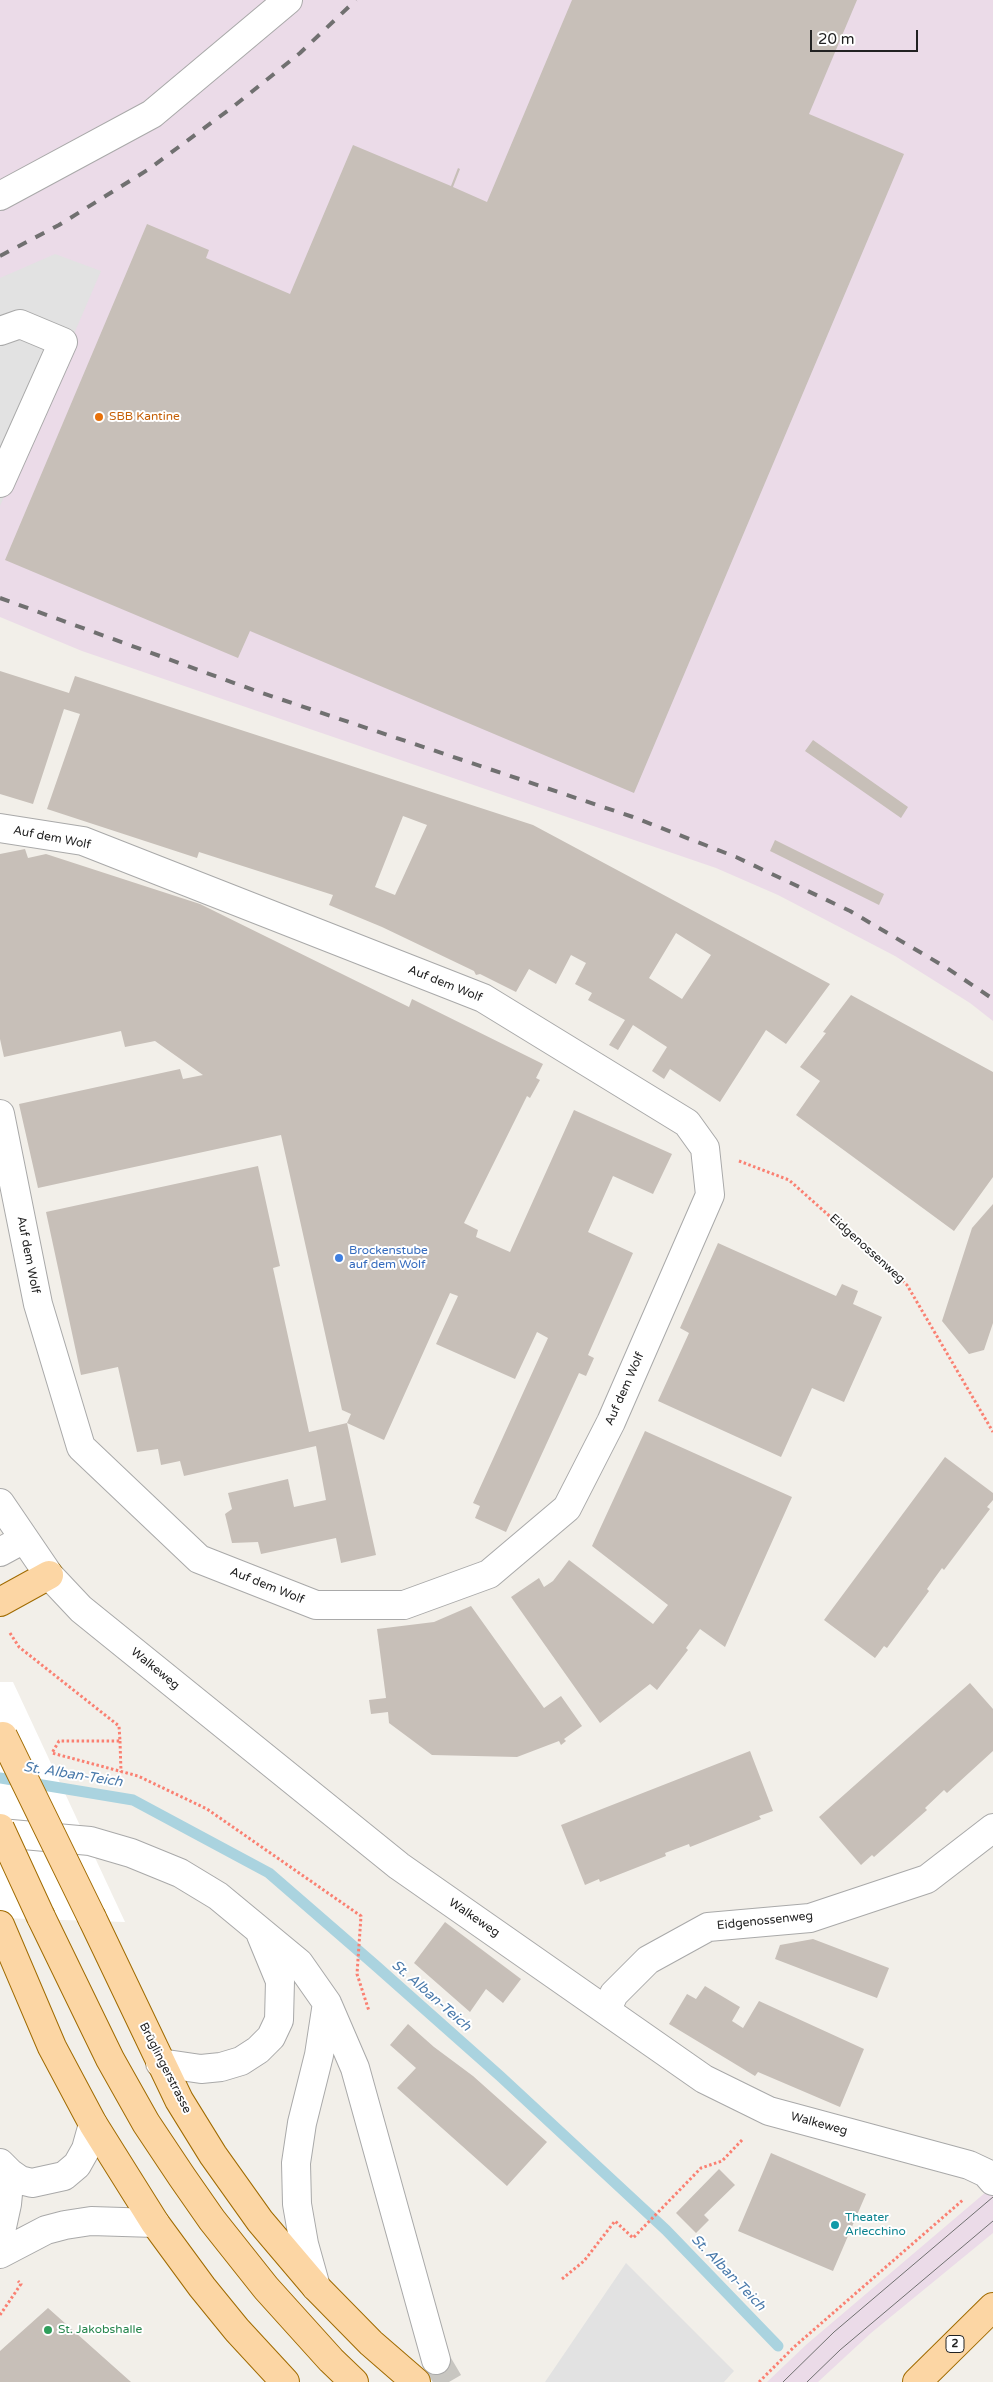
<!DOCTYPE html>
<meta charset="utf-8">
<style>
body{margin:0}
#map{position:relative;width:993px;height:2382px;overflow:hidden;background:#f2efe9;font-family:"Varela Round",sans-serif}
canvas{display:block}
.scale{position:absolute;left:810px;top:30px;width:108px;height:22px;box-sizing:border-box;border:2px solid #222;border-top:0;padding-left:6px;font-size:15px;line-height:18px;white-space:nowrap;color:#222;-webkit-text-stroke:4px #fff;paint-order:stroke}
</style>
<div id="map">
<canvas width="993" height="2382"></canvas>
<div class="scale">20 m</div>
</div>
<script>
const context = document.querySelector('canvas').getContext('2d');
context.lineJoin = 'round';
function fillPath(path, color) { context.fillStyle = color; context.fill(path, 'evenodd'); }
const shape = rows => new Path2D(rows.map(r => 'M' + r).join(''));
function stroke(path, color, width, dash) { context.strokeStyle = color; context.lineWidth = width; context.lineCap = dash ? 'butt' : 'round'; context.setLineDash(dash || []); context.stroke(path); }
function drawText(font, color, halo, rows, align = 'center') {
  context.font = font + ' "Varela Round",sans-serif'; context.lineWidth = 4; context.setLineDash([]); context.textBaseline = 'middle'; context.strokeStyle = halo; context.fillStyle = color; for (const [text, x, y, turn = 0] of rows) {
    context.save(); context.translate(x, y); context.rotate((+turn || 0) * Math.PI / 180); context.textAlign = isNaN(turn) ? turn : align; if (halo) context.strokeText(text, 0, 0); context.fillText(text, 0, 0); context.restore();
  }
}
const industrial = shape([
 [0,0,993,0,993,1021,970,1003,895,956,778,895,716,868,82,651,0,617],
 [993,2186,993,2233,871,2333,818,2382,767,2382,807,2344]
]);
const parking = shape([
 [55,254,101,271,0,506,0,278],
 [626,2263,734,2371,724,2382,545,2382]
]);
const pier = shape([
 [0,1682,13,1682,125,1922,0,1918]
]);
const stream = shape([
 [0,1778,133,1800,269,1873,375,1965,500,2076,666,2230,778,2346]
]);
const building = shape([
 [572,0,857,0,809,114,904,154,634,793,250,631,238,658,5,560,147,224,209,250,206,258,290,294,353,145,451,186,458,168,460,169,453,187,487,202],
 [0,671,69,693,75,676,533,825,830,984,786,1044,766,1030,720,1102,670,1069,664,1079,652,1071,667,1047,633,1025,618,1050,609,1045,625,1020,588,1000,592,993,575,984,586,963,571,955,556,984,529,969,516,992,480,974,476,975,474,971,382,927,329,905,333,895,199,852,197,858,47,809,80,714,64,709,33,804,0,794],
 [403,816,427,825,395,895,375,887],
 [676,933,711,955,682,999,649,978],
 [813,740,908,807,901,818,805,751],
 [775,840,884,894,879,905,770,851],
 [25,849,28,858,46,854,200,904,409,1007,412,999,543,1064,536,1078,540,1080,530,1098,527,1096,464,1223,478,1230,476,1237,510,1252,574,1110,672,1154,653,1194,613,1176,588,1232,633,1253,588,1355,594,1358,586,1376,579,1373,506,1532,475,1518,480,1506,473,1503,548,1338,537,1332,515,1379,436,1344,458,1296,450,1293,384,1440,347,1423,351,1414,342,1410,281,1135,38,1188,19,1104,180,1069,183,1079,203,1075,155,1041,125,1047,121,1031,4,1057,0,1039,0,854],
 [851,995,993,1072,993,1177,954,1231,796,1115,820,1081,800,1067,826,1033,823,1032],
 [258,1166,280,1266,273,1268,309,1432,347,1423,376,1555,341,1563,336,1538,261,1554,258,1542,232,1543,225,1514,232,1509,228,1493,288,1479,294,1507,326,1500,316,1446,184,1476,180,1461,161,1465,158,1449,137,1452,118,1367,81,1375,46,1212],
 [993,1204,993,1323,984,1350,969,1354,942,1321,972,1228],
 [718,1243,836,1296,842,1284,858,1291,853,1304,882,1317,844,1402,812,1388,781,1457,658,1401,689,1333,680,1328],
 [645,1431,792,1497,725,1647,700,1629,686,1648,688,1650,657,1690,650,1684,600,1723,511,1597,539,1578,544,1587,553,1581,569,1560,653,1624,668,1605,592,1546],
 [945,1457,993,1493,993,1500,987,1507,990,1509,968,1538,944,1570,942,1568,934,1579,927,1589,929,1591,887,1648,884,1646,875,1658,824,1620],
 [471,1606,544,1708,561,1696,582,1726,564,1739,566,1741,561,1745,559,1741,517,1757,432,1755,389,1723,388,1712,371,1714,369,1700,386,1698,377,1629,434,1622],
 [970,1683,993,1709,993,1751,947,1793,944,1790,925,1808,927,1810,874,1857,872,1855,861,1865,819,1817],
 [750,1751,773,1811,759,1816,761,1819,690,1847,689,1844,665,1853,666,1856,600,1882,599,1879,585,1885,561,1825],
 [445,1922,521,1979,503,2003,486,1989,470,2012,414,1963],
 [813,1939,889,1968,877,1998,775,1959,780,1945],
 [705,1986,740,2007,732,2021,743,2028,759,2001,864,2049,840,2107,758,2072,755,2076,669,2024,687,1994,696,1999],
 [408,2024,434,2047,473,2076,547,2142,507,2186,397,2088,416,2068,390,2045],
 [771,2153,866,2194,833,2271,738,2231],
 [719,2169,735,2185,704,2215,709,2220,696,2233,676,2213],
 [48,2308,131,2382,0,2382,0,2351]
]);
const minorTunnel = shape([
 [436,2360,449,2382]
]);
const path = shape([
 [739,1161,789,1180,907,1285,993,1432],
 [10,1633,19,1647,119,1726,120,1741,59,1741,52,1753,138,1776,207,1809,361,1916,357,1974,369,2011],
 [120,1741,121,1772],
 [562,2279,584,2261,615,2221,633,2238,701,2168,722,2161,743,2139],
 [0,2315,21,2284,18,2281],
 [759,2382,794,2347,964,2199]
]);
const minor = shape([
 [0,196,152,114,288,0],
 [0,331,20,324,63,342,0,483],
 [0,828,83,841,483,998,687,1123,705,1148,710,1195,611,1422,567,1508,489,1574,404,1605,316,1605,199,1559,81,1447,38,1304,0,1114],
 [0,1503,49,1575,81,1609,399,1866,704,2079,769,2111,969,2165,986,2173,993,2181],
 [0,1552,24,1539],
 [0,1833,90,1841,131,1853,180,1873,218,1896,299,1963,327,2003,355,2068,436,2360],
 [607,2009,614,1994,648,1960,708,1927,810,1918,927,1879,993,1828],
 [160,2063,201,2069,221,2067,241,2061,258,2050,271,2037,279,2020,280,1981,261,1935],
 [0,2163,10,2173,20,2180,32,2183,64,2176,77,2165,86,2149,93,2124],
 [0,2236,7,2204,10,2173],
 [0,2254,46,2230,65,2225,91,2221,155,2223],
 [316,2287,304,2244,297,2204,296,2163,302,2123,319,2055,327,2003]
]);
const major = shape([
 [0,1602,49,1575],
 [41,1917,110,2059,146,2123,182,2177,212,2220,266,2288,331,2360,354,2382],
 [92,1918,179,2100,213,2155,260,2221,316,2287,371,2343,416,2382],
 [0,1925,52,2047,93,2124,155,2223,202,2287,237,2330,285,2382],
 [917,2382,993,2307]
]);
const tram = shape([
 [783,2382,834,2332,993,2197],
 [807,2382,840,2350,993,2221]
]);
const rail = shape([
 [0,256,59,225,149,169,234,106,300,53,356,0],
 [0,598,259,692,633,817,736,857,850,911,947,968,993,999]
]);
const majorBridge = shape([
 [3,1736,92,1918],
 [0,1828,41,1917]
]);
const markers = [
 [99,417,5,"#e8710a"],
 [339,1258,5,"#3f7fe0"],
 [835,2225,5,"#0f9aa8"],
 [48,2330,5,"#2e9e5b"]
];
const shields = [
 [955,2344,18]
];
const shieldNames = [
 ["2",955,2344]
];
const foodNames = [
 ["SBB Kantine",109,417]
];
const streetNames = [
 ["Auf dem Wolf",52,838,11],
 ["Auf dem Wolf",445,984,22],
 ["Eidgenossenweg",867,1249,42],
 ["Auf dem Wolf",28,1255,79],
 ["Auf dem Wolf",625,1389,-66],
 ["Auf dem Wolf",267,1586,22],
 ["Walkeweg",155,1669,39],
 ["Walkeweg",474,1918,34],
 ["Eidgenossenweg",765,1921,-6],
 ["Brüglingerstrasse",165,2068,63],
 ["Walkeweg",819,2124,15]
];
const shopNames = [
 ["Brockenstube",349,1251],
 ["auf dem Wolf",349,1265]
];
const cultureNames = [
 ["Theater",845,2218],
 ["Arlecchino",845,2232]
];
const leisureNames = [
 ["St. Jakobshalle",58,2330]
];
const waterNames = [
 ["St. Alban-Teich",73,1775,9],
 ["St. Alban-Teich",431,1996,41],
 ["St. Alban-Teich",728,2273,46]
];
fillPath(industrial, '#ebdbe8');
fillPath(parking, '#e2e2e2');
fillPath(pier, '#fff');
stroke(stream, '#aad3df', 11);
fillPath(building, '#c7bfb8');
stroke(minorTunnel, '#c8c6c1', 28, [28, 14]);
stroke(minor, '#a9a9a9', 30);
stroke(major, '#a06b00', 30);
stroke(path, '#fa8072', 3, [2.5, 2.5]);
stroke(minor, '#fff', 28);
stroke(major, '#fcd6a4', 28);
stroke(tram, '#707070', 1);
stroke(rail, '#707070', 4, [10, 10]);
stroke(majorBridge, '#a06b00', 30, []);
stroke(majorBridge, '#fcd6a4', 28);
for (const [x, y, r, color] of markers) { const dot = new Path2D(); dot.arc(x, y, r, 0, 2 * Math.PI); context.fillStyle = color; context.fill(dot); stroke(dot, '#fff', 2); }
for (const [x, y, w] of shields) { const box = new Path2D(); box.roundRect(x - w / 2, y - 8.5, w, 17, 4); context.fillStyle = '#fff'; context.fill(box); stroke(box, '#222', 1); }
drawText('bold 11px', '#222', null, shieldNames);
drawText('12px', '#c56008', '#fff', foodNames, 'left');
drawText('12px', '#222', '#fff', streetNames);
drawText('12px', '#366cbe', '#fff', shopNames, 'left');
drawText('12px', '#0d838f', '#fff', cultureNames, 'left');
drawText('12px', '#27864d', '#fff', leisureNames, 'left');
drawText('italic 14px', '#4a7aab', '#fff', waterNames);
</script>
